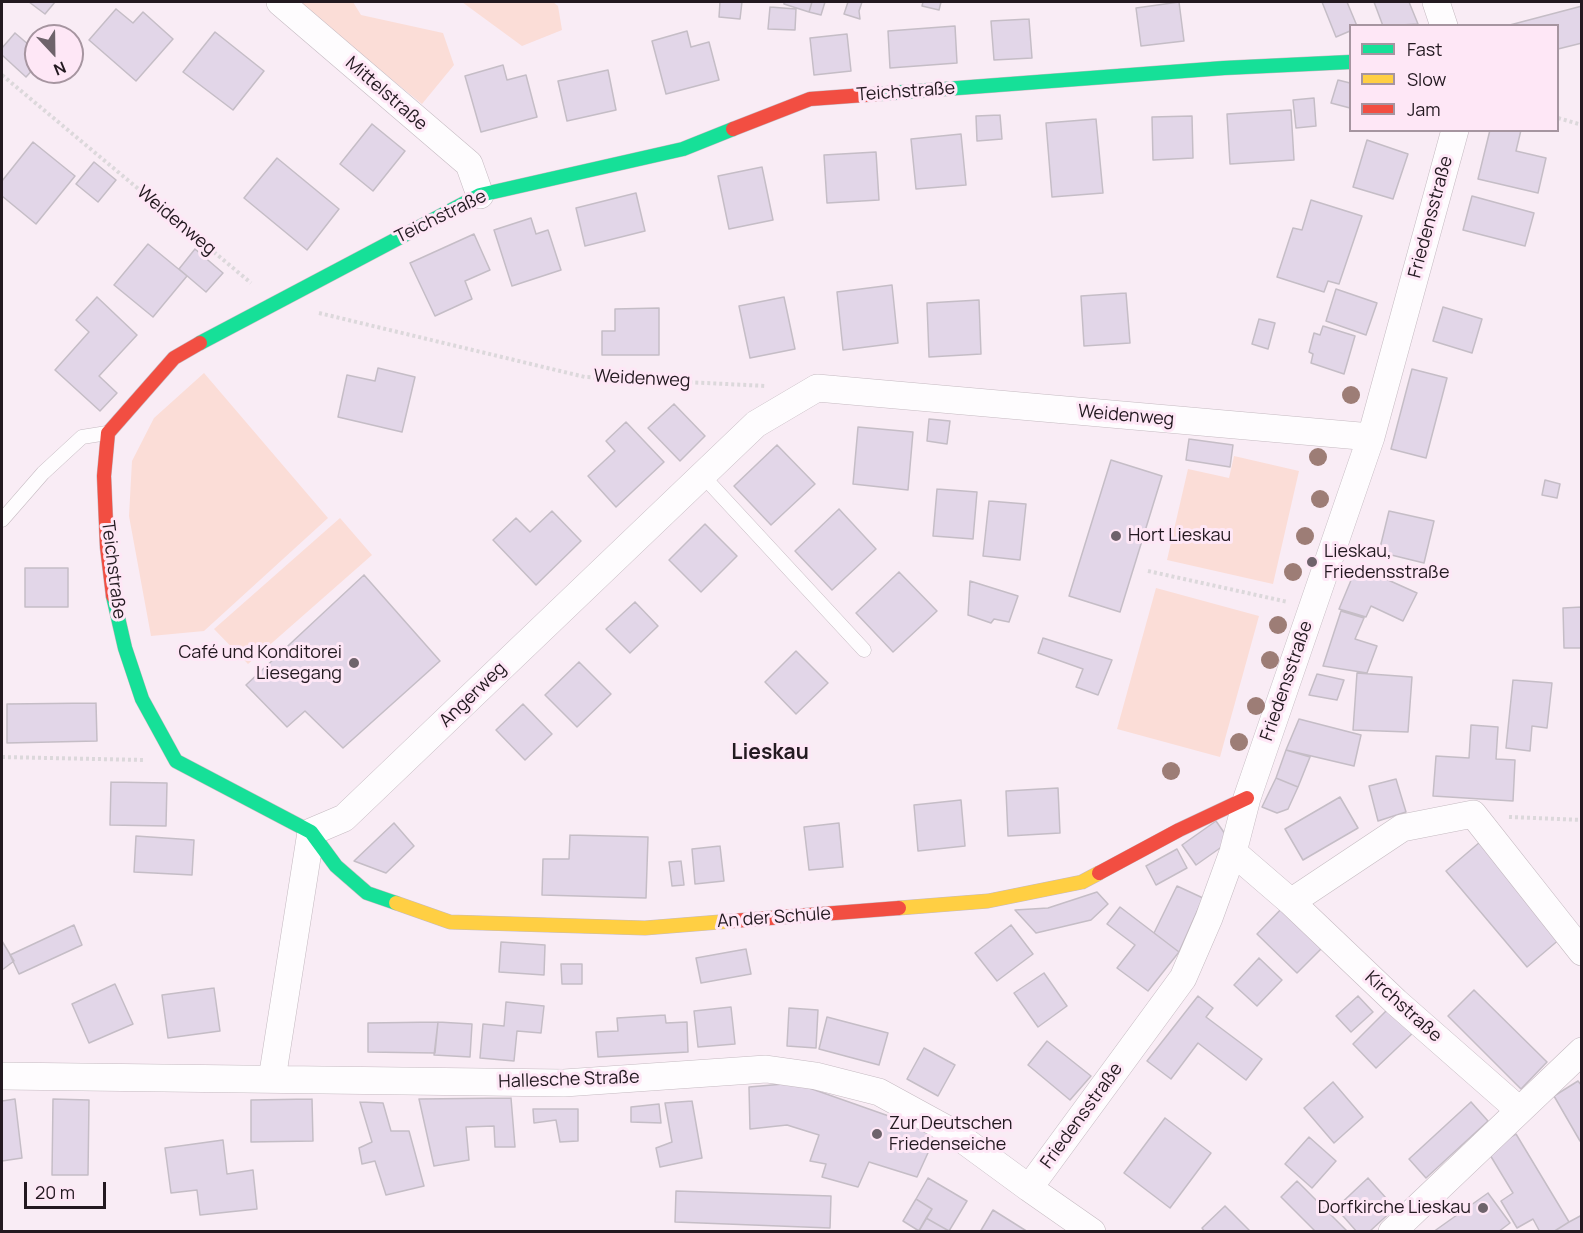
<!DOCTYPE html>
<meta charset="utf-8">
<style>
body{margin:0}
#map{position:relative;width:1583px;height:1233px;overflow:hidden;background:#f9ecf5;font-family:Manrope,sans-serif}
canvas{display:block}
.frame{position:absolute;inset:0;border:3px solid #231920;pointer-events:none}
.legend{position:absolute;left:1349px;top:24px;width:210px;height:108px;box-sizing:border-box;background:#fee7f6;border:2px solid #a695a0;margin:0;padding:8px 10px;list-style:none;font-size:18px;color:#231920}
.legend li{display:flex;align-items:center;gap:12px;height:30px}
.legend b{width:30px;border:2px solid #a695a0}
.north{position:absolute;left:24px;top:24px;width:60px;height:60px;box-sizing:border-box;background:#fee7f6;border:2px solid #a695a0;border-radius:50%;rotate:158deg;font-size:16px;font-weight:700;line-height:24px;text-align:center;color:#231920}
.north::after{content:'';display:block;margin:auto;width:21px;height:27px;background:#6e636b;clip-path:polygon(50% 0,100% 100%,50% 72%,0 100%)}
.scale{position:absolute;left:24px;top:1182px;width:82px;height:27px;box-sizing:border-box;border:3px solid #231920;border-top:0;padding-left:8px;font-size:18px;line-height:21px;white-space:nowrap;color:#231920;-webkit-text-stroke:4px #fee7f6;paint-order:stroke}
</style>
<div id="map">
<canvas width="1583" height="1233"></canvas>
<div class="frame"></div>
<ul class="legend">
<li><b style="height:8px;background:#16e098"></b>Fast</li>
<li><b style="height:8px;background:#ffcf43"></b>Slow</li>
<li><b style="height:8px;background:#f24e42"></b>Jam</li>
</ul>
<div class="north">N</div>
<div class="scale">20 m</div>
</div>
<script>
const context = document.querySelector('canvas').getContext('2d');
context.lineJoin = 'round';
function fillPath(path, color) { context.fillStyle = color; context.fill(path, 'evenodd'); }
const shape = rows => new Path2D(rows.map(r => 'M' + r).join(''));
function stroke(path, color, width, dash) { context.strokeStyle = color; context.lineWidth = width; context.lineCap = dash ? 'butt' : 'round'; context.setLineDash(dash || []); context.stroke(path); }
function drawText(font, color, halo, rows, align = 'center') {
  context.font = font + ' Manrope,sans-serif'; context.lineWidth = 6; context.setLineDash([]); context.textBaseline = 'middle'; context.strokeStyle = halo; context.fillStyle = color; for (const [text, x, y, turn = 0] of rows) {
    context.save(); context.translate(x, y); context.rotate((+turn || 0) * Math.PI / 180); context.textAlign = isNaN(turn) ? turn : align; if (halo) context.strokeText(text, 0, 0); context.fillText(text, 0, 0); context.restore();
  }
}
const green = shape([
 [296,2,353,2,361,15,443,33,454,65,422,104],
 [462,2,553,2,558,6,562,30,522,46],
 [204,373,328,518,204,631,151,636,129,516,132,461,154,418],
 [1234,456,1299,471,1273,584,1167,560,1188,469,1229,478],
 [340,518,372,555,248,664,214,629],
 [1156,588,1259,616,1220,757,1117,729]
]);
const building = shape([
 [29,2,55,2,45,14,29,2],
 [720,2,742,2,740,19,719,17,720,2],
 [784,2,812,2,809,12,784,4,784,2],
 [812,2,825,2,821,15,809,12,812,2],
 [848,2,862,2,859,11,860,19,844,14,848,2],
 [923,2,941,2,939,10,922,6,923,2],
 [1179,2,1184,41,1141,46,1136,8,1179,2],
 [1322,2,1347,2,1357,26,1350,26,1350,31,1336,37,1322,2],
 [1374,2,1409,2,1418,24,1383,26,1374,2],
 [1582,6,1582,43,1558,49,1558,26,1506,26,1582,6],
 [770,7,796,9,795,30,768,29,770,7],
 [116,9,133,23,143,12,173,39,136,81,89,40,116,9],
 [1029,19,1032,58,994,60,991,21,1029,19],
 [955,26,957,63,890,68,888,31,955,26],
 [687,31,691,47,709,42,719,80,666,94,652,41,687,31],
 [215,32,264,71,233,110,183,72,215,32],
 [15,33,36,51,36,66,26,77,2,55,2,48,15,33],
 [847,34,851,71,814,75,810,38,847,34],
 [503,65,507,80,526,75,537,117,481,132,465,76,503,65],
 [608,70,616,110,567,121,558,81,608,70],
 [1338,80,1350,83,1350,108,1331,103,1338,80],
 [1314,98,1316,126,1296,128,1293,100,1314,98],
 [1291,110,1294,160,1230,164,1227,114,1291,110],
 [1000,115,1002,139,977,141,976,116,1000,115],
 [1192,116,1193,158,1153,160,1152,117,1192,116],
 [1096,119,1103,193,1052,197,1046,123,1096,119],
 [372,124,405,151,373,191,340,164,372,124],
 [1490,130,1521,130,1516,151,1546,158,1538,193,1478,179,1490,130],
 [961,134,966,185,916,189,911,139,961,134],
 [1367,140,1408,154,1393,199,1353,187,1367,140],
 [33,142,75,176,36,224,2,196,2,181,33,142],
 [876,152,879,200,827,203,824,155,876,152],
 [277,158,339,209,307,250,244,198,277,158],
 [94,162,116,180,98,202,76,184,94,162],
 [762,167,773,220,729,229,718,176,762,167],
 [636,193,645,231,585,246,576,208,636,193],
 [1472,196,1534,213,1525,246,1463,230,1472,196],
 [1311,200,1362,216,1339,284,1328,281,1324,292,1277,277,1293,228,1302,230,1311,200],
 [531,218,536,234,548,230,561,270,512,286,494,230,531,218],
 [474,234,490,270,465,281,472,299,435,316,410,263,474,234],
 [148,244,187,276,153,317,114,285,148,244],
 [195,249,223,273,206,292,179,269,195,249],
 [892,285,898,343,843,350,837,292,892,285],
 [1336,289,1377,303,1366,335,1326,321,1336,289],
 [1126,293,1130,343,1084,346,1081,296,1126,293],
 [97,297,137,335,99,376,117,393,100,411,55,370,89,332,76,320,97,297],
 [784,297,795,349,750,358,739,306,784,297],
 [979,300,981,354,929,357,927,303,979,300],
 [1443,307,1482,319,1472,353,1433,341,1443,307],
 [659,308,659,355,602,355,602,331,615,331,615,309,659,308],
 [1259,319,1275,323,1268,349,1252,344,1259,319],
 [1323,326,1355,336,1344,374,1311,363,1313,354,1309,352,1314,333,1320,335,1323,326],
 [378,368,415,377,402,432,338,417,347,375,375,381,378,368],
 [1412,369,1447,378,1426,458,1391,449,1412,369],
 [674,404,705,436,680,461,648,428,674,404],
 [929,419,950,421,947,444,927,441,929,419],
 [626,422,664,462,616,507,588,476,615,451,606,441,626,422],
 [858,427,913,432,908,490,853,484,858,427],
 [1189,439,1233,445,1230,467,1186,460,1189,439],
 [777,445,815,484,771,525,734,486,777,445],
 [1111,460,1162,476,1120,612,1069,596,1111,460],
 [1545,480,1560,484,1557,498,1542,495,1545,480],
 [937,489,977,492,973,539,933,536,937,489],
 [989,501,1026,504,1020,560,983,556,989,501],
 [839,509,876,549,832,590,795,551,839,509],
 [552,511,581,541,536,585,493,540,516,518,530,532,552,511],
 [1389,511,1434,521,1424,563,1379,552,1389,511],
 [705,524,737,556,701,592,669,560,705,524],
 [1357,566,1417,593,1403,621,1371,606,1366,617,1339,609,1357,566],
 [25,568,68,568,68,607,25,607,25,568],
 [899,572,937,611,893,652,856,613,899,572],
 [364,575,440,661,343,748,305,711,287,727,246,685,364,575],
 [970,581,1018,596,1009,622,994,619,991,623,968,615,970,581],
 [635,602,658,626,630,653,606,629,635,602],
 [1582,607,1582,648,1564,648,1563,608,1582,607],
 [1341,611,1364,618,1355,639,1377,646,1367,673,1323,666,1341,611],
 [1043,638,1112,660,1098,695,1076,687,1083,669,1038,653,1043,638],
 [796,651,828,683,796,714,765,682,796,651],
 [579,662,611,694,577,727,545,695,579,662],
 [1357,673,1412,677,1408,732,1353,730,1357,673],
 [1317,674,1344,680,1337,700,1309,695,1317,674],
 [1513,680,1552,683,1547,728,1532,726,1530,751,1506,748,1513,680],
 [96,703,97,741,7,743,7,704,96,703],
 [523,704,552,734,525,760,496,730,523,704],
 [1299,719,1361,735,1354,766,1286,750,1299,719],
 [1471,725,1498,727,1496,759,1515,760,1513,801,1433,796,1436,756,1469,758,1471,725],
 [1286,750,1310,757,1298,787,1276,778,1286,750],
 [1276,778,1298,787,1288,809,1277,813,1262,807,1276,778],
 [1396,779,1406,812,1378,821,1369,786,1396,779],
 [111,782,167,783,166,826,110,825,111,782],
 [1058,788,1060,833,1008,836,1006,791,1058,788],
 [1340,797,1358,828,1303,860,1285,829,1340,797],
 [961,800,965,846,918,851,914,805,961,800],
 [1216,821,1230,841,1196,865,1182,845,1216,821],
 [394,823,414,846,386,873,354,861,394,823],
 [839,823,843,867,809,870,804,827,839,823],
 [570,835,648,837,646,898,542,895,543,859,569,859,570,835],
 [136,836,194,840,192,875,134,872,136,836],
 [1480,842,1561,938,1527,967,1446,871,1480,842],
 [720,846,724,881,695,884,692,849,720,846],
 [1177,849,1187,868,1156,885,1146,866,1177,849],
 [681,861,684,885,672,886,669,862,681,861],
 [1177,886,1203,898,1179,952,1154,933,1177,886],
 [1097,892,1108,904,1091,920,1036,933,1015,910,1048,908,1097,892],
 [1287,903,1327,943,1297,973,1257,934,1287,903],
 [1120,907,1179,952,1148,991,1117,968,1135,945,1107,924,1120,907],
 [74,925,82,945,19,974,10,955,74,925],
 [1011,925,1033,954,997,981,975,953,1011,925],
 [2,941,14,961,2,970,2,941],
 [501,942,545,945,544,975,499,972,501,942],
 [746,949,751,974,701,983,696,958,746,949],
 [1259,958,1282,980,1257,1006,1234,985,1259,958],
 [561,964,582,964,582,984,562,984,561,964],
 [1044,973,1067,1006,1038,1027,1014,993,1044,973],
 [115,984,133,1024,89,1043,72,1004,115,984],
 [214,988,220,1031,168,1038,162,995,214,988],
 [1474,990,1547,1062,1521,1089,1448,1016,1474,990],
 [1198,996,1213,1008,1206,1017,1262,1059,1246,1080,1198,1043,1171,1079,1147,1061,1198,996],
 [1358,996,1373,1012,1351,1032,1336,1016,1358,996],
 [506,1002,544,1006,541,1033,517,1031,514,1061,480,1058,483,1024,504,1026,506,1002],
 [1392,1005,1416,1030,1376,1068,1353,1044,1392,1005],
 [731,1007,735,1044,698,1047,694,1011,731,1007],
 [789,1008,818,1010,816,1048,787,1046,789,1008],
 [665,1015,666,1023,687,1022,688,1052,598,1057,596,1032,618,1031,617,1018,665,1015],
 [827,1017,888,1033,879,1065,819,1049,827,1017],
 [438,1022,472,1024,470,1057,434,1055,438,1022],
 [438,1022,435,1053,368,1052,368,1023,438,1022],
 [1047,1041,1091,1076,1070,1100,1028,1065,1047,1041],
 [924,1048,955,1065,938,1096,907,1079,924,1048],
 [1578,1081,1582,1086,1582,1140,1580,1141,1554,1096,1578,1081],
 [1333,1082,1363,1117,1334,1143,1304,1108,1333,1082],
 [795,1083,937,1133,917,1177,869,1162,858,1187,822,1177,826,1164,810,1161,819,1135,787,1125,750,1129,749,1087,795,1083],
 [511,1098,515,1147,495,1147,494,1126,466,1127,469,1160,434,1166,419,1099,511,1098],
 [15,1099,22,1158,2,1161,2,1101,15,1099],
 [53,1099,89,1100,88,1175,52,1175,53,1099],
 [312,1099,313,1141,251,1142,251,1100,312,1099],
 [692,1101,702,1158,660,1167,656,1148,672,1142,665,1103,692,1101],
 [360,1102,383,1103,391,1131,409,1131,424,1186,386,1195,375,1161,362,1164,359,1148,372,1142,360,1102],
 [1471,1102,1488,1121,1426,1178,1409,1159,1471,1102],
 [659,1104,661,1123,631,1122,631,1107,659,1104],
 [533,1109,578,1109,578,1141,560,1142,556,1120,534,1123,533,1109],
 [1165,1118,1211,1153,1170,1208,1124,1173,1165,1118],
 [1516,1134,1569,1222,1553,1232,1540,1232,1533,1219,1517,1228,1501,1201,1513,1193,1487,1150,1516,1134],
 [1309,1137,1336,1161,1312,1188,1285,1164,1309,1137],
 [223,1140,227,1174,253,1170,257,1209,200,1215,197,1190,171,1193,165,1148,223,1140],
 [928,1178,967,1201,949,1231,926,1218,932,1209,916,1199,928,1178],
 [1368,1178,1395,1208,1369,1232,1357,1232,1336,1208,1368,1178],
 [1297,1181,1348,1232,1316,1232,1281,1197,1297,1181],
 [676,1191,831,1196,830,1228,675,1222,676,1191],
 [1488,1193,1510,1223,1498,1232,1433,1232,1488,1193],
 [916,1199,932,1209,919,1231,903,1221,916,1199],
 [1225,1206,1250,1231,1205,1232,1202,1228,1225,1206],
 [993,1210,1028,1232,980,1232,993,1210],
 [1582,1215,1582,1232,1553,1232,1569,1222,1582,1215],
 [926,1218,949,1231,948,1232,918,1232,926,1218]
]);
const path = shape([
 [2,75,251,283],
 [1558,118,1582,125],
 [319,313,585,377,766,386],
 [1148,571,1288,602],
 [2,757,143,760],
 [1509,817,1582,820]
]);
const lane = shape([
 [703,476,864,650],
 [2,520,43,473,82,437,107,433]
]);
const street = shape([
 [280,2,469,164,480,195],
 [1436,2,1444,26],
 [1233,852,1291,902,1396,1002,1519,1110],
 [1291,902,1402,828,1473,814,1582,952],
 [2,1076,564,1083,766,1069,816,1076,879,1092,954,1133,1029,1188,1092,1232],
 [272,1079,311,832,344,818,756,424,817,388,1371,437],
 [1029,1188,1183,978,1209,918,1233,852,1247,798,1371,437,1455,130],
 [1392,1232,1582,1051]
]);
const fast = shape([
 [878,94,1224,68,1350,62],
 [200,343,480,195,683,149,733,129],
 [113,596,125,648,142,699,176,761,311,832,336,866,367,893,396,903]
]);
const slow = shape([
 [396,903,450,922,645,928,732,921],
 [899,908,988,901,1082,882,1099,873]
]);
const jam = shape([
 [733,129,810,99,878,94],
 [113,596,107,547,104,476,108,433,174,358,200,343],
 [1099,873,1179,830,1247,798],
 [732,921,899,908]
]);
const trees = [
 [1351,395],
 [1318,457],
 [1320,499],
 [1305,536],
 [1293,572],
 [1278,625],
 [1270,660],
 [1256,706],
 [1239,742],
 [1171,771]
];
const markers = [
 [1116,536,6,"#6e636b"],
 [1312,562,6,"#6e636b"],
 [354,663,6,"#6e636b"],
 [877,1134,6,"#6e636b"],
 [1483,1208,6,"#6e636b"]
];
const streetNames = [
 ["Teichstraße",906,92,-4],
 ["Mittelstraße",386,94,41],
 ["Teichstraße",441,217,-26],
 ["Friedensstraße",1431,217,-75],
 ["Weidenweg",176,221,40],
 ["Weidenweg",642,379,3],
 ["Weidenweg",1126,416,5],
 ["Teichstraße",113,570,83],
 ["Friedensstraße",1287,681,-71],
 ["Angerweg",473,695,-44],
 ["An der Schule",774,918,-4],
 ["Kirchstraße",1403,1007,42],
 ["Hallesche Straße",569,1080,-2],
 ["Friedensstraße",1082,1116,-54]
];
const poiNames = [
 ["Hort Lieskau",1128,536],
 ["Lieskau,",1324,552],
 ["Friedensstraße",1324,573],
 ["Café und Konditorei",342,653,"right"],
 ["Liesegang",342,674,"right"],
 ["Zur Deutschen",889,1124],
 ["Friedenseiche",889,1145],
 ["Dorfkirche Lieskau",1471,1208,"right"]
];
const quarterNames = [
 ["Lieskau",770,753]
];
fillPath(green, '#fbddd7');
fillPath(building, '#e2d6e8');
stroke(building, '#c5bdc6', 1.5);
stroke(lane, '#c5bac1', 15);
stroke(street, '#c5bac1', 28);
stroke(fast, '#c5bac1', 15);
stroke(slow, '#c5bac1', 15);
stroke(jam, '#c5bac1', 15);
stroke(path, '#dcd8db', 4, [3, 3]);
stroke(lane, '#fefcfe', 14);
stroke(street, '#fefcfe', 27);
stroke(fast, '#16e098', 14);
stroke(slow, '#ffcf43', 14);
stroke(jam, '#f24e42', 14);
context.fillStyle = '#9d7d76';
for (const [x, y] of trees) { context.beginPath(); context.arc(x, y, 9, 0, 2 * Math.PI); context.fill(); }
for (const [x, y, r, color] of markers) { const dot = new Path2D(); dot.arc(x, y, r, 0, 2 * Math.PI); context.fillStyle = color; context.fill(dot); stroke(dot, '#fee7f6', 2); }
drawText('18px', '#231920', '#fee7f6', streetNames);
drawText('18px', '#231920', '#fee7f6', poiNames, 'left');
drawText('bold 21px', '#231920', '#fee7f6', quarterNames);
</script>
